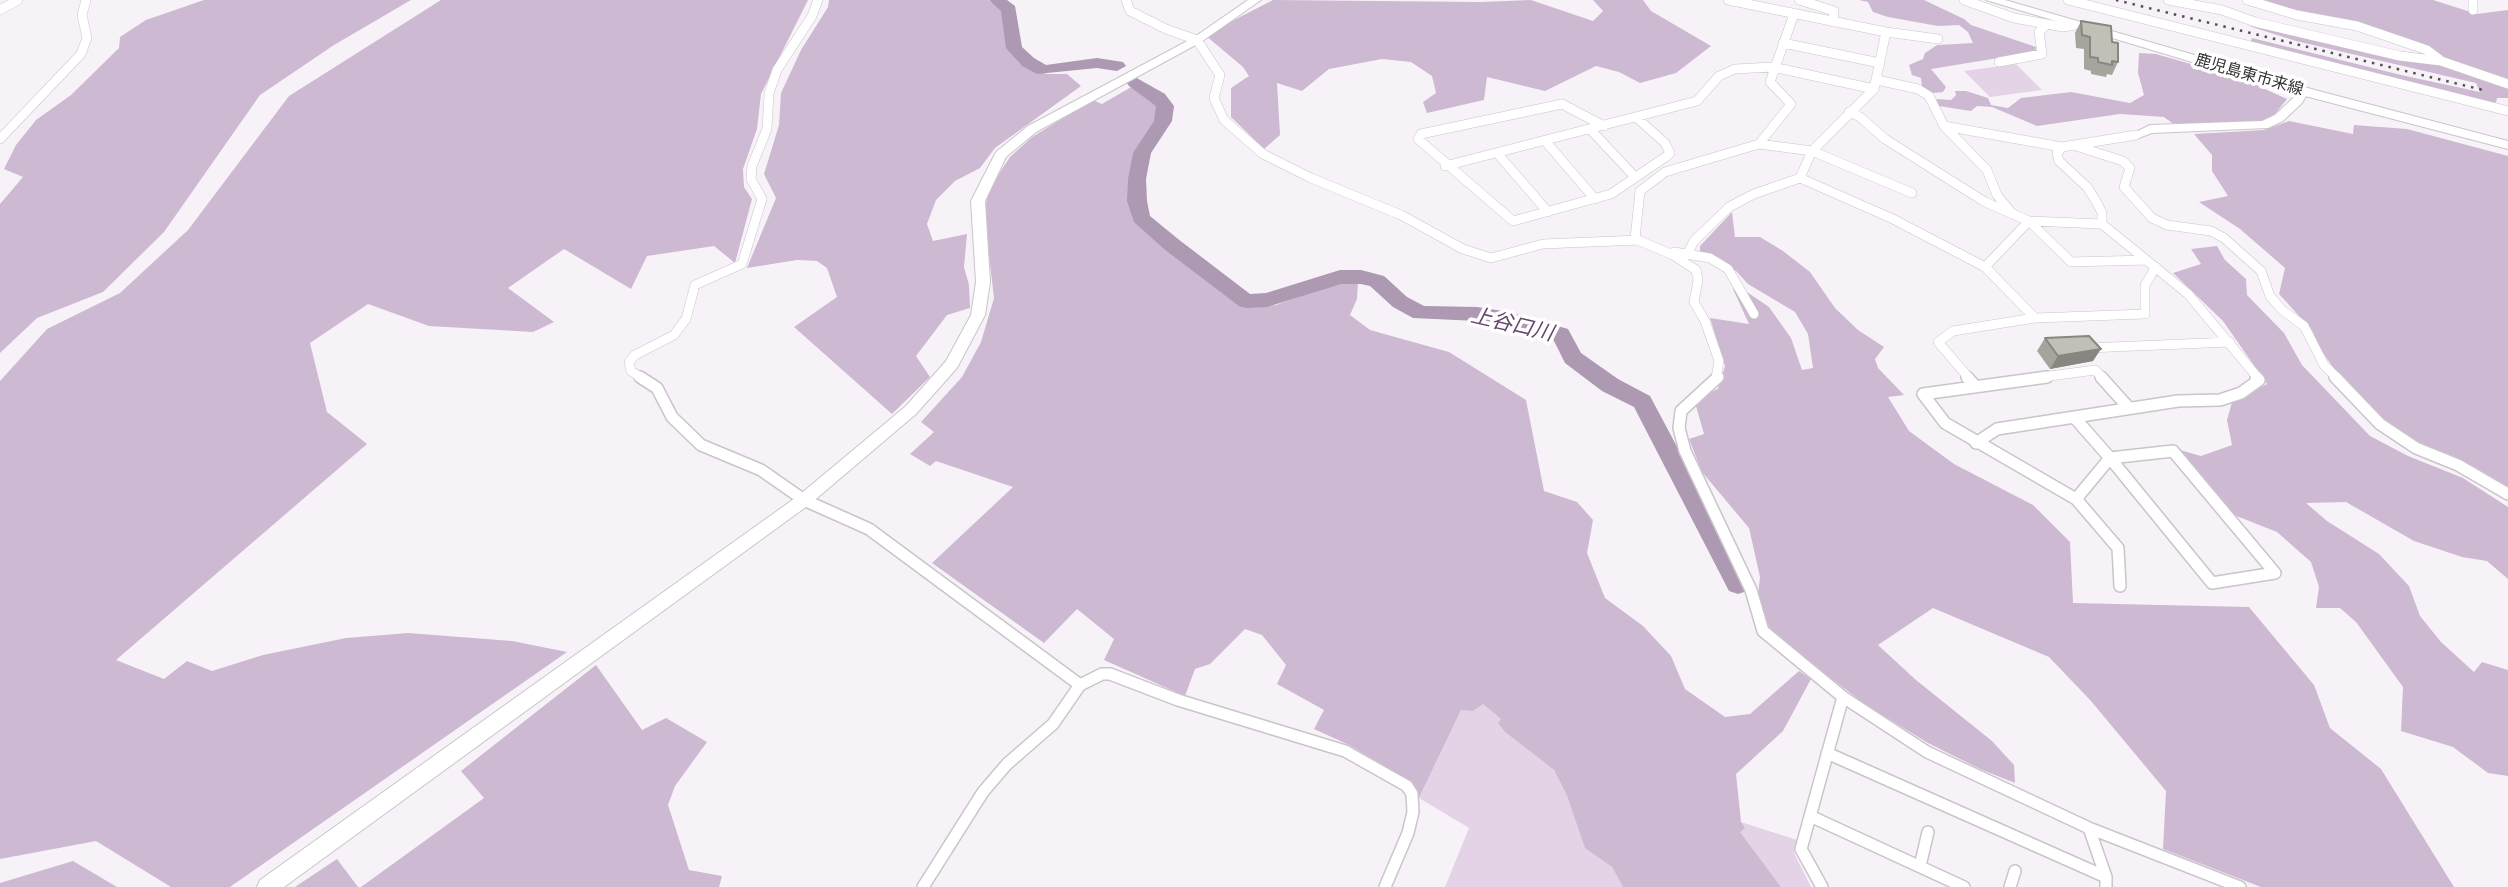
<!DOCTYPE html>
<meta charset="utf-8">
<style>
body{margin:0}
canvas{display:block;background:#f7f2f8}
</style>
<canvas width="2508" height="887"></canvas>
<script>
const context = document.querySelector('canvas').getContext('2d');
context.lineJoin = 'round';
function fillPath(path, color) { context.fillStyle = color; context.fill(path, 'evenodd'); }
const shape = rows => new Path2D(rows.map(r => 'M' + r).join(''));
function stroke(path, color, width, dash) { context.strokeStyle = color; context.lineWidth = width; context.lineCap = dash ? 'butt' : 'round'; context.setLineDash(dash || []); context.stroke(path); }
function drawText(font, color, halo, rows, align = 'center') {
  context.font = font + ' "Work Sans","Noto Sans JP",sans-serif'; context.lineWidth = 7; context.setLineDash([]); context.textBaseline = 'middle'; context.strokeStyle = halo; context.fillStyle = color; for (const [text, x, y, turn = 0] of rows) {
    context.save(); context.translate(x, y); context.rotate((+turn || 0) * Math.PI / 180); context.textAlign = isNaN(turn) ? turn : align; if (halo) context.strokeText(text, 0, 0); context.fillText(text, 0, 0); context.restore();
  }
}
const green = shape([
 [2016,64,2042,90,1990,97,1964,71],
 [1483,704,1501,719,1505,732,1554,770,1567,796,1585,847,1612,867,1623,887,1445,887,1469,828,1419,798,1461,710],
 [1741,822,1797,840,1794,853,1811,887,1781,887,1739,832]
]);
const forest = shape([
 [204,0,411,0,334,45,260,95,164,232,103,292,37,318,0,353,0,204,23,177,4,169,16,145,36,120,71,95,119,48,120,37,146,20],
 [441,0,808,0,761,94,757,129,743,169,744,187,752,199,735,263,714,246,647,256,631,289,564,249,508,288,554,322,533,332,429,326,368,304,310,343,327,412,367,444,116,660,164,679,187,661,212,671,263,655,346,638,408,633,512,641,567,652,230,887,171,887,96,841,0,859,0,381,47,329,120,293,188,230,289,96],
 [829,0,988,0,1003,9,1008,47,1019,63,1047,74,1067,74,1081,86,995,148,980,168,955,181,936,200,927,224,933,241,967,234,964,267,969,285,970,308,947,315,916,356,930,377,892,414,794,327,837,297,827,268,817,261,797,260,747,268,776,198,764,174,779,125,781,93,801,50,828,7],
 [1273,0,1481,2,1531,0,1593,21,1603,11,1593,0,1643,0,1651,11,1711,46,1676,73,1640,83,1619,72,1596,66,1545,91,1487,77,1484,100,1427,113,1423,102,1436,93,1432,76,1411,62,1382,59,1329,69,1302,91,1277,83,1280,135,1264,149,1231,117,1231,88,1249,76,1243,67,1205,35],
 [1859,0,1924,0,1964,19,1971,25,2036,47,2035,52,1931,69,1946,87,1943,92,1933,93,1922,87,1921,78,1912,75,1909,65,1923,59,1925,53,1937,45,1973,43,1968,32,1959,25,1938,26,1888,17,1873,12,1868,2],
 [2251,0,2433,0,2477,14,2508,10,2508,82,2456,64,2426,49],
 [2246,22,2443,65,2508,86,2508,98,2497,98,2496,103,2480,100,2250,43,2252,38,2401,75,2480,92,2476,83,2296,41,2252,27],
 [2139,53,2156,54,2243,79,2287,99,2275,114,2258,123,2172,123,2164,117,2120,114,2037,126,1992,107,1977,106,1971,111,1939,106,1936,99,1951,100,1956,95,1955,91,1966,91,1988,98,1991,105,2008,108,2021,98,2071,92,2130,103,2144,95,2138,73],
 [1133,86,1160,106,1161,116,1139,152,1131,176,1131,208,1140,225,1235,301,1252,307,1276,305,1340,282,1358,282,1357,299,1350,315,1370,330,1449,352,1526,400,1544,491,1577,502,1593,520,1587,553,1605,598,1643,626,1671,656,1685,689,1725,717,1750,714,1799,671,1811,679,1783,731,1736,774,1741,822,1745,828,1740,832,1781,887,1623,887,1612,867,1585,848,1567,796,1554,770,1505,732,1498,723,1501,719,1483,704,1473,711,1461,710,1419,798,1413,783,1349,745,1314,729,1324,710,1277,684,1286,665,1262,635,1245,629,1210,664,1195,669,1185,696,1104,660,1114,639,1077,609,1044,643,932,563,1013,487,936,461,930,466,910,454,934,432,921,422,962,377,981,342,994,298,984,212,990,187,1010,157,1032,137,1093,100,1102,104],
 [2289,121,2353,134,2354,125,2407,129,2508,156,2508,488,2460,459,2399,434,2348,388,2320,349,2312,330,2279,294,2285,268,2240,229,2199,202,2228,196,2212,171,2212,155,2194,134,2264,130],
 [1732,212,1735,237,1760,237,1783,251,1810,272,1835,308,1858,330,1884,347,1875,359,1878,368,1904,395,1888,397,1909,431,1954,464,2033,505,2070,542,2073,603,2249,607,2314,685,2330,728,2381,769,2454,887,2261,887,2163,849,2166,791,2091,701,2049,657,1933,608,1878,645,1916,680,1992,741,2014,765,2015,783,1980,769,1928,743,1866,705,1789,646,1769,627,1757,605,1760,577,1749,528,1702,472,1689,439,1704,434,1694,399,1718,389,1725,366,1710,318,1749,324,1733,289,1738,286,1769,307,1791,338,1802,370,1813,368,1808,334,1795,312,1748,284,1736,271,1700,256,1700,246],
 [2217,246,2225,260,2246,279,2247,295,2284,333,2302,365,2370,436,2408,456,2463,478,2508,507,2508,579,2487,561,2462,557,2414,541,2346,502,2306,503,2327,521,2379,554,2409,586,2420,616,2441,642,2474,672,2482,662,2508,670,2508,776,2488,773,2453,747,2401,731,2403,687,2356,622,2340,608,2316,608,2319,587,2311,562,2277,532,2234,515,2176,449,2201,456,2232,445,2227,420,2232,402,2267,384,2223,321,2173,273,2201,264,2191,249],
 [596,665,642,730,666,718,707,742,675,786,668,805,689,870,722,876,719,887,361,887,484,798,461,771],
 [337,859,358,887,294,887,295,887],
 [73,861,117,887,0,887,0,883]
]);
const river = shape([
 [989,0,1007,0,1015,6,1022,47,1034,58,1046,65,1097,58,1123,62,1126,66,1117,71,1097,68,1037,74,1022,66,1006,48,1001,11,989,0],
 [1135,77,1165,94,1174,106,1172,121,1151,153,1146,179,1147,201,1150,216,1178,239,1250,294,1266,293,1340,270,1361,270,1384,276,1407,297,1424,306,1477,307,1509,312,1568,329,1581,353,1618,379,1650,396,1750,584,1747,591,1738,594,1729,591,1634,407,1602,391,1565,363,1553,339,1509,326,1477,321,1413,318,1393,307,1370,286,1361,284,1341,284,1267,307,1246,308,1239,306,1164,249,1134,222,1127,201,1128,179,1133,153,1154,121,1156,106,1129,86,1126,82,1135,77]
]);
const streetFar1 = shape([
 [1126,0,1130,11,1166,29,1197,40,1220,75,1214,98,1224,120,1263,154,1311,178,1401,215,1463,249,1491,258,1543,244,1639,240],
 [1728,0,1886,32,1938,39],
 [1799,0,1834,11,1833,22],
 [1964,0,2014,18,2063,27,2075,25],
 [2068,0,2508,111],
 [2168,0,2222,10,2255,22,2400,56,2441,61,2508,84],
 [2247,0,2297,15,2357,26,2427,50,2439,59],
 [2473,0,2473,10],
 [0,10,18,0],
 [1886,32,1874,89,1812,151,1800,178,1893,219,1985,267,2035,318],
 [1783,43,1880,63],
 [1999,62,2042,54,2039,32,2047,24],
 [1877,80,1918,89,1929,96,1944,126,1987,170,1997,195,2011,212],
 [1849,112,1860,117,1885,139,1985,202,2029,221,2071,262,2146,260],
 [1604,126,1562,104,1421,134,1418,139,1513,221,1611,194,1667,156,1670,153,1665,143,1637,118],
 [1944,126,2062,147],
 [1590,129,1635,177],
 [0,139,81,54,87,38,82,15,86,0],
 [1546,142,1595,199],
 [1759,144,1791,104,1770,82,1794,14],
 [2076,146,2123,161,2130,168,2124,187,2152,218,2167,225,2211,231,2224,238,2261,271,2270,296,2282,310,2304,326,2324,365,2337,378],
 [1497,153,1548,212],
 [1445,166,1697,101,1719,76,1735,69,1773,67,1874,89],
 [2102,224,2102,213,2096,201,2087,187,2059,161,2057,153,2062,147,2136,135],
 [1635,239,1673,255,1696,270,1698,280,1694,302,1705,321,1719,361,1716,378],
 [1635,239,1640,191,1665,172,1759,144,1812,151,1912,193],
 [1674,252,1710,258,1728,269,1754,314],
 [1686,256,1694,241,1729,207,1754,194,1800,178],
 [1985,267,2029,221,2102,224,2188,294,2258,378],
 [2088,348,2230,342],
 [642,378,631,371,629,362,635,355,674,335,686,319,695,285,742,264,762,199,751,179,752,166,767,129,769,93,777,70,812,16,818,0],
 [1969,378,1938,342,1953,331,2035,318,2145,314,2145,285,2156,267],
 [2035,378,2095,370,2103,378]
]);
const street = shape([
 [640,377,657,388,672,417,701,445,761,470,804,500,869,529,1080,685,1053,724,1007,764,983,792,923,887],
 [1718,377,1681,411,1679,428,1685,451,1751,590,1763,631,1843,697,1927,752,2089,828,2240,887],
 [1967,377,1975,386],
 [2047,377,1923,394,1945,423,2076,499,2118,548,2120,586],
 [2101,377,2129,408],
 [2335,377,2380,424,2416,448,2458,465,2508,494],
 [2074,417,2110,458],
 [1976,443,1997,429,2178,401,2220,400,2241,393,2259,380,2256,377],
 [2173,451,2275,573,2212,583,2110,458,2173,451],
 [2076,499,2110,458],
 [1080,685,1102,674,1110,674,1178,700,1345,751,1407,786,1412,794,1413,812,1408,833,1385,887],
 [1827,753,2106,877],
 [1810,816,1964,887],
 [2089,828,2106,877,2106,887],
 [1920,866,1928,832],
 [1822,887,1801,849,1843,697],
 [2010,887,2015,871]
]);
const secondary = shape([
 [1248,0,1261,0,1201,42,1036,132,1006,157,985,201,990,282,985,315,957,368,916,414,810,504,284,887,257,887,260,880,798,496,906,406,946,361,971,315,976,282,971,201,996,152,1028,126,1193,38,1248,0],
 [2303,87,2309,91,2302,103,2283,121,2268,128,2152,133,2136,139,2130,135,2150,125,2262,121,2275,115,2293,98,2299,88,2303,87]
]);
const primary = shape([
 [1986,0,2005,0,2315,90,2508,141,2508,149,2305,96,1986,0]
]);
const rail = shape([
 [2116,0,2483,90]
]);
const wall = shape([
 [2081,21,2112,42,2118,62,2112,75,2107,74,2106,77,2091,74,2091,71,2084,69,2084,49,2076,48,2075,33],
 [2045,338,2093,361,2050,369,2037,351]
]);
const shadedWall = shape([
 [2101,349,2093,361,2050,369,2058,356]
]);
const building = shape([
 [2081,21,2111,26,2112,42,2118,43,2118,62,2112,61,2112,65,2098,62,2098,58,2090,57,2090,37,2082,35,2081,21],
 [2089,336,2101,349,2058,356,2045,338,2089,336]
]);
const farStreetnames = [
 ["鹿児島東市来線",2249,75,16]
];
const waterNames = [
 ["上谷口川",1512,325,13]
];
fillPath(green, '#e4d3e7');
fillPath(forest, '#ceb9d2');
fillPath(river, '#ad99b1');
stroke(streetFar1, '#cac4cb', 10);
stroke(street, '#cac4cb', 14);
stroke(secondary, '#cac4cb', 2);
stroke(primary, '#cac4cb', 2);
stroke(streetFar1, '#fff', 9);
stroke(street, '#fff', 11);
fillPath(secondary, '#fff');
fillPath(primary, '#fff');
stroke(rail, '#535154', 2.5, [2.5, 6]);
fillPath(wall, '#a7a49d');
fillPath(shadedWall, '#888680');
fillPath(building, '#c2bfb7');
stroke(building, '#888680', 2);
drawText('16px', '#333133', '#fff', farStreetnames);
drawText('italic 21px', '#65466c', '#fff', waterNames);
</script>
